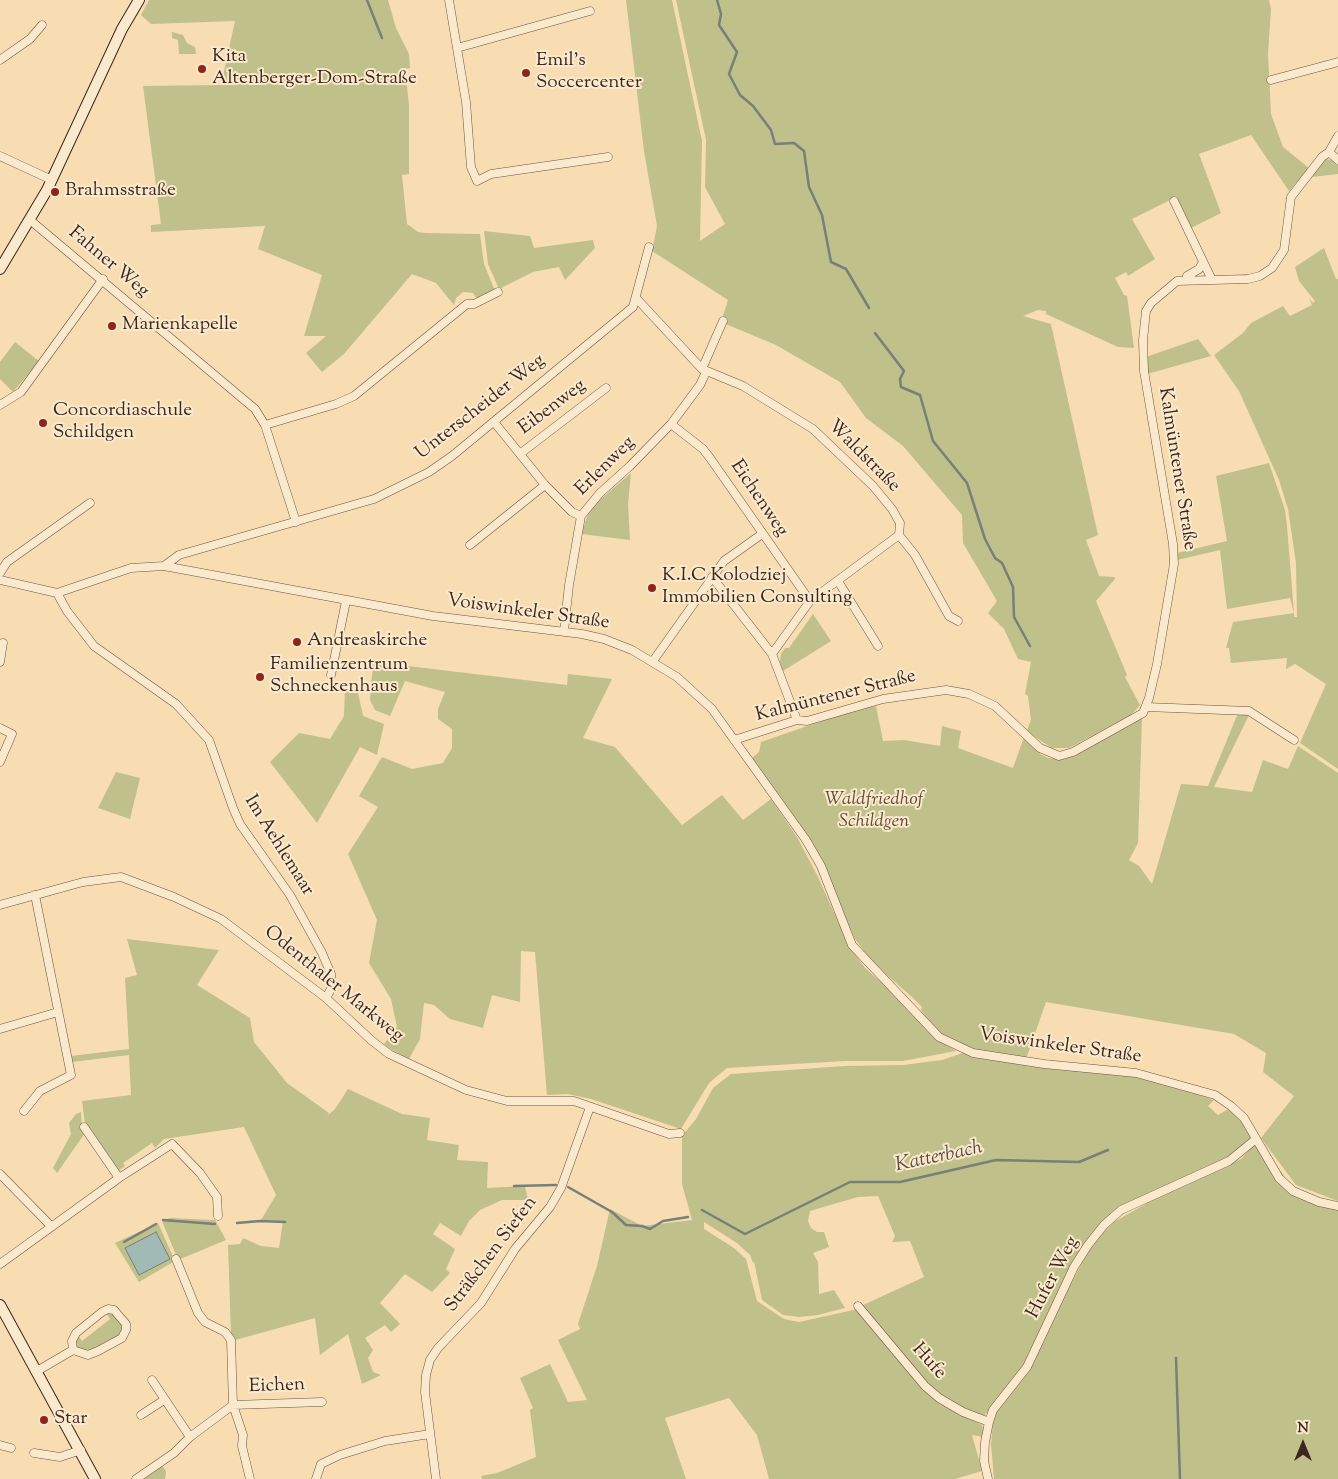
<!DOCTYPE html>
<meta charset="utf-8">
<style>
body{margin:0}
#map{position:relative;width:1338px;height:1479px;overflow:hidden;background:#f8ddb2;font-family:"Sorts Mill Goudy",serif}
canvas{display:block}
.north{position:absolute;left:1278px;top:1419px;width:50px;height:50px;-webkit-text-stroke:4px #fae9cd;paint-order:stroke;rotate:0deg;font-size:14px;font-weight:700;line-height:20px;text-align:center;color:#3d261d}
.north::after{content:'';display:block;margin:auto;width:18px;height:22px;background:#3d261d;clip-path:polygon(50% 0,100% 100%,50% 72%,0 100%)}
</style>
<div id="map">
<canvas width="1338" height="1479"></canvas>
<div class="north">N</div>
</div>
<script>
const context = document.querySelector('canvas').getContext('2d');
context.lineJoin = 'round';
function fillPath(path, color) { context.fillStyle = color; context.fill(path, 'evenodd'); }
const shape = rows => new Path2D(rows.map(r => 'M' + r).join(''));
function stroke(path, color, width, dash) { context.strokeStyle = color; context.lineWidth = width; context.lineCap = dash ? 'butt' : 'round'; context.setLineDash(dash || []); context.stroke(path); }
function drawText(font, color, halo, rows, align = 'center') {
  context.font = font + ' "Sorts Mill Goudy",serif'; context.lineWidth = 4; context.setLineDash([]); context.textBaseline = 'middle'; context.strokeStyle = halo; context.fillStyle = color; for (const [text, x, y, turn = 0] of rows) {
    context.save(); context.translate(x, y); context.rotate((+turn || 0) * Math.PI / 180); context.textAlign = isNaN(turn) ? turn : align; if (halo) context.strokeText(text, 0, 0); context.fillText(text, 0, 0); context.restore();
  }
}
const green = shape([
 [149,0,388,0,396,28,409,54,410,68,405,69,409,105,409,174,402,175,407,224,418,232,425,233,480,234,484,264,495,291,478,300,473,293,463,292,456,298,454,305,436,283,412,274,344,354,322,372,306,353,326,336,304,336,322,275,258,249,265,226,151,232,151,225,161,224,143,86,221,85,235,21,151,24,141,15],
 [626,0,672,0,702,141,700,241,725,224,705,187,706,140,676,0,1269,0,1271,9,1268,54,1271,114,1283,147,1309,168,1289,191,1251,135,1199,154,1221,213,1191,228,1176,197,1132,219,1155,259,1128,276,1126,272,1115,278,1124,295,1127,296,1134,348,1118,347,1046,314,1046,311,1038,310,1023,316,1051,324,1098,535,1086,540,1099,576,1114,577,1115,579,1096,601,1127,675,1125,677,1140,705,1131,715,1069,748,1052,748,1035,737,1027,730,1031,720,1028,696,1025,694,1031,662,1018,659,1004,629,988,613,997,601,963,543,962,515,903,446,866,418,840,382,776,345,721,322,728,300,652,251,657,226,644,151],
 [172,32,183,35,187,43,195,47,196,54,179,54,178,40,172,38],
 [1325,159,1334,160,1338,165,1338,174,1312,177],
 [484,231,530,236,534,248,593,240,595,248,565,280,559,267,533,272,499,289,488,264],
 [1324,248,1336,279,1338,279,1338,769,1300,743,1326,684,1295,664,1286,669,1287,658,1231,663,1229,648,1226,648,1233,622,1294,613,1290,598,1227,609,1220,550,1177,560,1177,553,1227,541,1216,476,1269,463,1285,510,1287,526,1294,613,1294,617,1297,617,1296,563,1288,509,1279,480,1239,391,1214,355,1243,333,1251,323,1283,306,1290,316,1312,305,1309,298,1313,303,1315,301,1299,281,1295,267],
 [1198,339,1211,356,1147,374,1146,357],
 [15,342,39,361,13,392,0,379,0,362],
 [631,473,628,504,630,540,581,534,587,517,595,504],
 [813,614,831,641,783,671,780,662,781,654,785,648,789,648],
 [374,662,567,685,568,674,612,679,583,738,615,747,682,825,722,795,743,820,771,799,797,837,818,877,848,944,865,968,907,1005,933,1037,956,1051,903,1061,845,1061,727,1068,709,1083,681,1129,591,1099,568,1094,547,1095,535,952,521,951,520,1002,492,995,483,1028,450,1019,434,1005,424,1003,420,1039,409,1059,389,1048,384,1044,397,1027,391,999,369,963,377,920,348,854,378,807,359,796,382,757,412,769,443,763,452,748,452,729,438,719,438,709,445,692,405,681,390,716,375,710,370,700,371,689,367,688,368,683,371,683],
 [345,689,358,693,363,716,384,724,377,755,360,747,317,823,270,762,299,733,330,739,344,716],
 [876,706,883,741,904,740,940,746,942,726,961,731,958,748,1013,768,1024,737,1040,754,1048,758,1058,759,1071,757,1142,718,1138,843,1129,860,1139,866,1152,884,1181,784,1208,786,1238,713,1250,713,1214,787,1252,792,1263,760,1288,769,1298,746,1338,773,1338,1201,1296,1185,1261,1138,1294,1096,1263,1072,1266,1053,1234,1034,1046,1002,1026,1059,967,1049,944,1038,933,1027,921,1010,922,1007,912,997,872,962,855,939,826,873,804,832,752,758,759,752,761,742,851,711],
 [116,772,140,778,130,819,98,808],
 [127,939,219,950,197,985,250,1018,254,1042,287,1083,329,1113,327,1116,335,1109,348,1089,402,1114,430,1118,427,1140,459,1145,457,1160,488,1162,487,1188,525,1186,528,1200,502,1200,480,1210,469,1221,461,1236,440,1223,433,1234,455,1249,446,1269,450,1273,432,1292,405,1274,380,1303,400,1324,391,1332,385,1325,365,1338,373,1350,368,1358,373,1372,381,1375,362,1384,348,1334,320,1355,315,1318,235,1340,231,1334,228,1245,240,1244,243,1238,261,1246,279,1248,283,1221,261,1220,276,1195,244,1127,164,1139,155,1148,152,1143,123,1163,125,1166,118,1171,85,1124,82,1101,131,1095,129,1055,72,1062,71,1056,129,1049,125,978,137,975],
 [966,1052,1067,1070,1102,1069,1138,1074,1214,1100,1208,1106,1218,1115,1230,1108,1245,1120,1256,1137,1238,1152,1109,1220,1108,1218,1102,1224,1076,1260,1021,1371,984,1416,978,1416,967,1412,939,1396,923,1380,861,1306,924,1277,910,1241,892,1242,895,1236,878,1196,858,1197,810,1211,808,1221,811,1228,817,1232,824,1232,829,1247,813,1253,818,1262,819,1294,834,1290,845,1308,818,1315,799,1317,783,1315,762,1300,754,1261,753,1263,750,1255,737,1243,704,1222,704,1229,734,1248,746,1259,757,1301,784,1319,799,1322,858,1309,928,1391,945,1405,982,1425,984,1437,972,1435,982,1471,955,1479,769,1479,757,1435,729,1398,665,1418,686,1479,482,1479,481,1476,497,1473,536,1457,530,1410,533,1408,520,1378,550,1364,568,1402,587,1400,558,1340,580,1329,578,1324,597,1266,610,1209,642,1226,692,1220,682,1184,682,1136,696,1119,713,1088,731,1074,845,1066,903,1065,942,1060],
 [81,1112,82,1129,85,1133,57,1173,53,1168,71,1134,69,1123,76,1114],
 [1258,1141,1293,1188,1338,1206,1338,1479,994,1479,991,1444,994,1414,1019,1383,1092,1244,1114,1222,1149,1202,1241,1159],
 [170,1218,215,1220,226,1240,178,1260,162,1221],
 [158,1223,175,1261,139,1282,115,1243],
 [106,1313,112,1313,122,1323,123,1329,119,1335,88,1352,77,1349,75,1345,78,1335,82,1341,110,1319],
 [162,1466,166,1471,165,1479,144,1479]
]);
const water = shape([
 [156,1232,170,1259,139,1275,125,1248,156,1232]
]);
const stream = shape([
 [367,0,382,38],
 [717,0,721,14,719,25,737,52,729,74,740,95,753,106,771,130,775,144,794,143,804,151,809,187,822,215,831,262,846,269,869,308],
 [875,333,904,371,900,379,901,387,920,395,933,441,967,483,985,539,995,558,1002,563,1013,587,1014,617,1030,646],
 [514,1186,556,1185],
 [568,1187,612,1212,626,1225,642,1226,650,1229,663,1221,688,1217],
 [702,1210,745,1234,850,1182,900,1182,996,1160,1079,1162,1108,1150],
 [163,1220,215,1224],
 [237,1223,260,1221,285,1222],
 [124,1242,156,1224],
 [1176,1358,1180,1479]
]);
const minor = shape([
 [449,0,466,102,471,167,477,181,491,174,608,157],
 [457,48,590,11],
 [0,60,30,39,42,25],
 [1271,80,1338,62],
 [1329,152,1338,160],
 [0,156,52,180],
 [1174,201,1212,280],
 [30,220,255,409,265,425,296,522],
 [1186,280,1187,276,1199,269,1203,262],
 [637,299,702,369,743,386,813,429,873,486,892,509,900,523,899,535,810,601,772,654,797,720],
 [702,369,723,321],
 [0,405,21,392,103,279],
 [494,422,545,485,572,512,581,516],
 [671,424,703,449,710,458,810,601],
 [265,425,336,404,354,396,467,304,474,304,498,292],
 [521,453,606,388],
 [899,535,915,555,949,616,958,621],
 [470,545,545,485],
 [164,566,179,555,374,499,429,472,452,456,633,307,649,247],
 [0,573,7,562,90,503],
 [712,577,772,654],
 [0,580,57,593,131,568,164,566,433,616,582,634,604,639,632,650,677,677,712,709,806,840,821,866,852,945,939,1037,973,1053,1044,1064,1136,1073,1215,1095,1231,1106,1244,1118,1279,1178,1293,1191,1319,1202,1338,1206],
 [838,581,878,646],
 [57,593,67,611,94,646,176,704,209,740,233,808,240,824,290,895,322,953,331,974,332,987,326,998],
 [564,631,569,585,581,516,600,493,630,466,671,424,700,385,706,372],
 [653,661,724,561,762,534],
 [0,662,3,643],
 [331,675,346,601],
 [1146,707,1249,711,1294,740],
 [0,728,12,734,0,762],
 [734,740,797,720,807,721,883,699,946,690,969,694,995,706,1040,748,1059,756,1073,752,1143,713,1149,698,1157,664,1174,564,1173,544,1144,371,1143,340,1146,311,1151,303,1177,281,1248,279,1260,276,1272,268,1284,250,1291,197,1322,157,1329,152,1338,136],
 [0,905,83,882,121,877,174,897,221,919,326,998,371,1040,389,1054,466,1090,507,1101,574,1101,669,1134,680,1133],
 [0,1029,58,1012],
 [24,1111,40,1091,71,1075,35,895],
 [84,1127,119,1178],
 [0,1174,51,1226],
 [176,1259,198,1313,205,1322,225,1332,231,1340,233,1405,243,1435,242,1446,250,1479],
 [0,1264,119,1178,172,1144,200,1173,217,1197,218,1216],
 [858,1306,925,1386,939,1398,963,1412,989,1422],
 [37,1371,73,1350,88,1355,98,1351,122,1338,126,1330,126,1324,114,1310,108,1309,102,1312,76,1333,72,1341,73,1350],
 [152,1380,190,1437],
 [141,1415,164,1400],
 [0,1445,11,1448],
 [34,1453,60,1457,81,1450],
 [136,1479,174,1453,190,1437,233,1405,322,1402],
 [316,1479,321,1464,340,1455,385,1441,430,1434],
 [436,1479,425,1392,426,1375,430,1360,438,1348,481,1303,515,1249,550,1207,561,1188,590,1107],
 [988,1479,984,1461,985,1442,989,1422,993,1410,1027,1367,1074,1267,1088,1245,1104,1225,1121,1210,1229,1161,1256,1139]
]);
const secondary = shape([
 [0,269,47,190,122,29,139,0],
 [0,1305,95,1479]
]);
const markers = [
 [202,69,5,"#8f2418"],
 [526,73,5,"#8f2418"],
 [55,192,5,"#8f2418"],
 [112,326,5,"#8f2418"],
 [43,423,5,"#8f2418"],
 [652,588,5,"#8f2418"],
 [297,642,5,"#8f2418"],
 [260,677,5,"#8f2418"],
 [44,1420,5,"#8f2418"]
];
const poiNames = [
 ["Kita",212,58],
 ["Altenberger-Dom-Straße",212,80],
 ["Emil's",536,62],
 ["Soccercenter",536,84],
 ["Brahmsstraße",65,192],
 ["Marienkapelle",122,326],
 ["Concordiaschule",53,412],
 ["Schildgen",53,434],
 ["K.I.C Kolodziej",662,577],
 ["Immobilien Consulting",662,599],
 ["Andreaskirche",307,642],
 ["Familienzentrum",270,666],
 ["Schneckenhaus",270,688],
 ["Star",54,1420]
];
const streetNames = [
 ["Fahner Weg",108,263,40],
 ["Unterscheider Weg",481,408,-38],
 ["Eibenweg",553,408,-37],
 ["Waldstraße",863,457,45],
 ["Erlenweg",606,467,-45],
 ["Kalmüntener Straße",1176,469,81],
 ["Eichenweg",758,499,56],
 ["Voiswinkeler Straße",528,613,8],
 ["Kalmüntener Straße",836,697,-14],
 ["Im Aehlemaar",278,846,58],
 ["Odenthaler Markweg",333,985,39],
 ["Voiswinkeler Straße",1060,1047,8],
 ["Sträßchen Siefen",492,1255,-53],
 ["Hufer Weg",1054,1278,-62],
 ["Hufe",928,1362,48],
 ["Eichen",277,1387,-2]
];
const parkNames = [
 ["Waldfriedhof",874,801],
 ["Schildgen",874,823]
];
const waterNames = [
 ["Katterbach",939,1158,-12]
];
fillPath(green, '#bfc08a');
fillPath(water, '#a1bab6');
stroke(water, '#797f79', 1);
stroke(stream, '#797f79', 2.5);
stroke(minor, '#6c5442', 9);
stroke(secondary, '#3d261d', 12);
stroke(minor, '#fae9cd', 8);
stroke(secondary, '#fae9cd', 10);
for (const [x, y, r, color] of markers) { const dot = new Path2D(); dot.arc(x, y, r, 0, 2 * Math.PI); context.fillStyle = color; context.fill(dot); stroke(dot, '#fae9cd', 2); }
drawText('19px', '#3d261d', '#fae9cd', poiNames, 'left');
drawText('19px', '#3d261d', '#fae9cd', streetNames);
drawText('italic 19px', '#5e4c38', '#fae9cd', parkNames);
drawText('italic 20px', '#564b43', '#fae9cd', waterNames);
</script>
